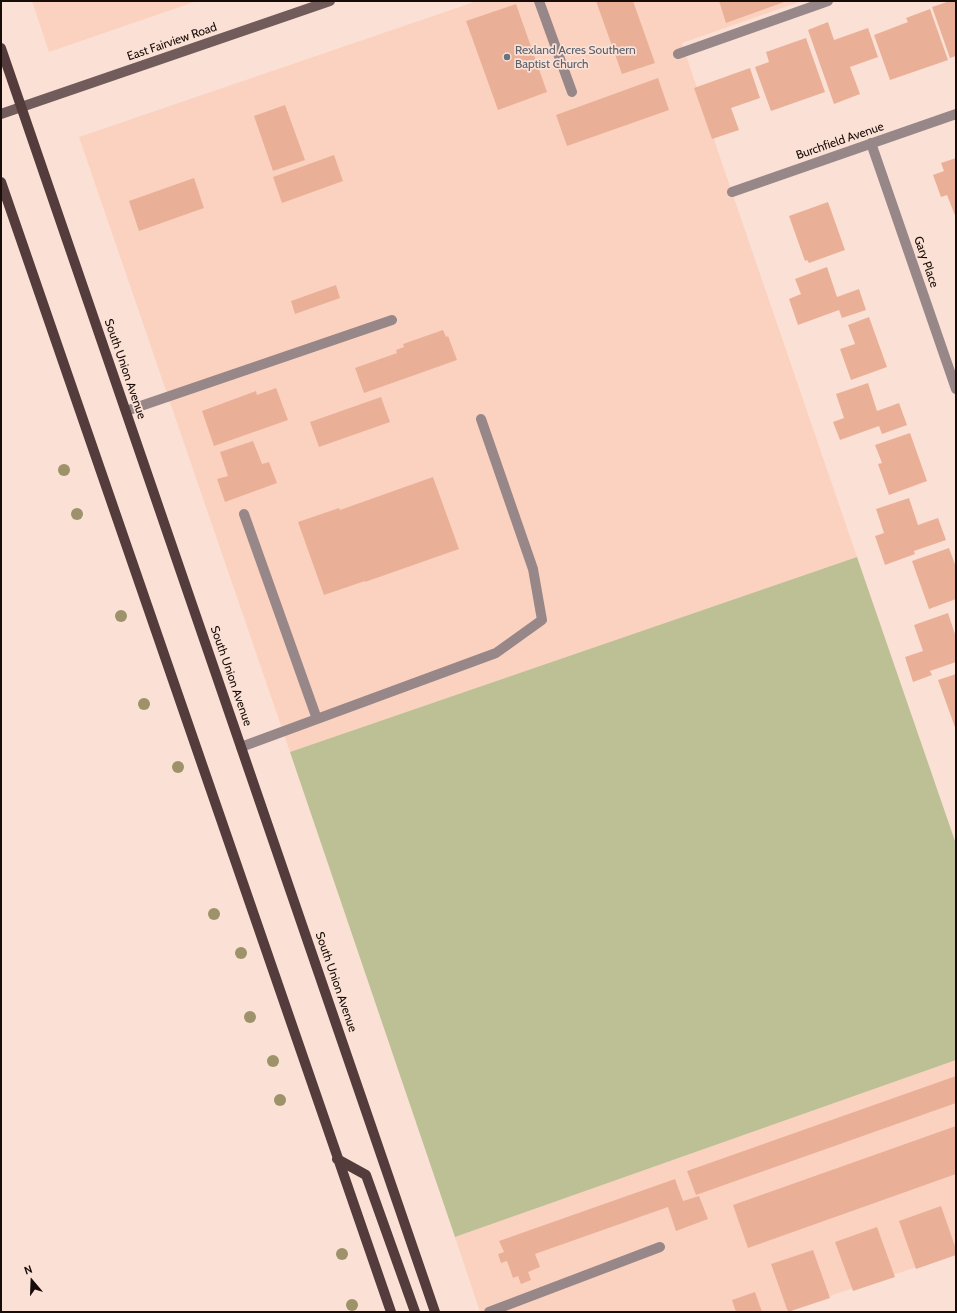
<!DOCTYPE html>
<style>
body{margin:0}
#map{position:relative;width:957px;height:1313px;overflow:hidden;background:#fbe0d5;font-family:Cabin,sans-serif}
canvas{display:block}
.frame{position:absolute;inset:0;border:2px solid #170c08;pointer-events:none}
.north{position:absolute;left:12px;top:1261px;width:40px;height:40px;-webkit-text-stroke:3px #fbe0d5;paint-order:stroke;rotate:341deg;font-size:11px;font-weight:700;line-height:16px;text-align:center;color:#170c08}
.north::after{content:'';display:block;margin:auto;width:14px;height:18px;background:#170c08;clip-path:polygon(50% 0,100% 100%,50% 72%,0 100%)}
</style>
<div id="map">
<canvas width="957" height="1313"></canvas>
<div class="frame"></div>
<div class="north">N</div>
</div>
<script>
const context = document.querySelector('canvas').getContext('2d');
context.lineJoin = 'round';
function fillPath(path, color) { context.fillStyle = color; context.fill(path, 'evenodd'); }
const shape = rows => new Path2D(rows.map(r => 'M' + r).join(''));
function stroke(path, color, width, dash) { context.strokeStyle = color; context.lineWidth = width; context.lineCap = dash ? 'butt' : 'round'; context.setLineDash(dash || []); context.stroke(path); }
function drawText(font, color, halo, rows, align = 'center') {
  context.font = font + ' Cabin,sans-serif'; context.lineWidth = 3.5; context.setLineDash([]); context.textBaseline = 'middle'; context.strokeStyle = halo; context.fillStyle = color; for (const [text, x, y, turn = 0] of rows) {
    context.save(); context.translate(x, y); context.rotate((+turn || 0) * Math.PI / 180); context.textAlign = isNaN(turn) ? turn : align; if (halo) context.strokeText(text, 0, 0); context.fillText(text, 0, 0); context.restore();
  }
}
const built = shape([
 [32,1,197,1,49,52],
 [477,1,802,1,682,43,722,163,857,557,290,752,79,137],
 [956,1060,956,1254,782,1312,480,1312,455,1237]
]);
const green = shape([
 [857,557,956,844,956,1060,455,1237,290,752]
]);
const building = shape([
 [596,1,633,1,655,63,622,74],
 [719,1,787,1,726,23],
 [950,1,956,1,956,56,950,58,932,7],
 [516,4,547,92,498,110,466,21],
 [930,9,948,60,890,80,874,35,908,22,906,18],
 [828,22,834,40,868,28,878,57,850,67,860,94,834,104,808,30],
 [806,38,825,92,771,111,755,67,769,62,766,52],
 [750,68,760,98,731,108,739,130,712,139,694,88],
 [658,78,669,110,567,146,556,115],
 [285,105,305,160,273,171,254,116],
 [334,155,343,181,282,203,273,177],
 [956,158,956,218,947,195,941,197,933,175,944,171,941,163],
 [194,178,204,208,139,231,129,201],
 [828,202,845,250,809,263,807,260,805,261,789,216],
 [827,267,837,297,859,289,866,310,842,318,839,310,798,325,789,299,801,294,795,279],
 [336,285,340,298,295,314,291,301],
 [869,317,887,367,851,380,840,349,855,344,848,325],
 [443,330,446,337,448,336,457,360,364,393,355,368,397,353,396,350,404,347,403,344],
 [868,383,877,411,899,403,907,425,882,434,879,426,840,440,833,422,844,418,836,394],
 [276,388,288,420,214,446,202,411,256,391,257,395],
 [381,397,390,422,319,447,310,422],
 [910,433,927,481,889,495,878,464,882,463,875,445],
 [253,441,262,464,269,462,277,483,225,502,217,479,228,476,220,452],
 [433,477,459,549,365,582,365,581,324,595,298,522,339,508,340,510],
 [909,498,918,525,938,518,946,540,914,551,915,554,885,565,875,536,884,533,876,509],
 [949,548,956,567,956,599,929,609,912,561],
 [948,613,956,637,956,662,930,671,932,675,913,682,905,657,923,651,914,625],
 [956,674,956,730,938,680],
 [956,1076,956,1103,696,1195,687,1171],
 [956,1126,956,1174,748,1248,733,1205],
 [675,1179,683,1201,699,1196,708,1219,676,1231,668,1207,535,1254,540,1267,528,1272,531,1280,521,1284,518,1276,513,1278,507,1261,501,1263,498,1254,504,1252,499,1241],
 [941,1206,956,1249,956,1255,916,1269,899,1221],
 [877,1227,895,1277,853,1291,835,1242],
 [813,1250,830,1298,788,1312,771,1264],
 [755,1292,762,1312,736,1312,732,1300]
]);
const lane = shape([
 [539,1,572,92],
 [678,54,828,1],
 [126,411,392,320],
 [244,514,317,719],
 [241,747,496,653,542,620,533,569,481,419],
 [489,1312,660,1247]
]);
const street = shape([
 [871,143,956,389],
 [732,192,956,114]
]);
const secondary = shape([
 [1,114,330,1]
]);
const primary = shape([
 [1,48,435,1312],
 [1,182,391,1312],
 [337,1159,366,1175,415,1312]
]);
const trees = [
 [64,470],
 [77,514],
 [121,616],
 [144,704],
 [178,767],
 [214,914],
 [241,953],
 [250,1017],
 [273,1061],
 [280,1100],
 [342,1254],
 [352,1305]
];
const markers = [
 [507,57,4,"#6b7280"]
];
const streetNames = [
 ["East Fairview Road",172,42,-19],
 ["Burchfield Avenue",840,141,-19],
 ["Gary Place",926,262,71],
 ["South Union Avenue",125,369,71],
 ["South Union Avenue",231,676,71],
 ["South Union Avenue",336,982,71]
];
const worshipNames = [
 ["Rexland Acres Southern",515,50],
 ["Baptist Church",515,64]
];
fillPath(built, '#fbd2c0');
fillPath(green, '#bcc094');
fillPath(building, '#eab097');
stroke(lane, '#978788', 10);
stroke(street, '#978788', 10);
stroke(secondary, '#715b5b', 10);
stroke(primary, '#553c3c', 10);
context.fillStyle = '#9d9269';
for (const [x, y] of trees) { context.beginPath(); context.arc(x, y, 6, 0, 2 * Math.PI); context.fill(); }
for (const [x, y, r, color] of markers) { const dot = new Path2D(); dot.arc(x, y, r, 0, 2 * Math.PI); context.fillStyle = color; context.fill(dot); stroke(dot, '#fbe0d5', 1.5); }
drawText('12px', '#170c08', '#fbe0d5', streetNames);
drawText('12px', '#5b616d', '#fbe0d5', worshipNames, 'left');
</script>
